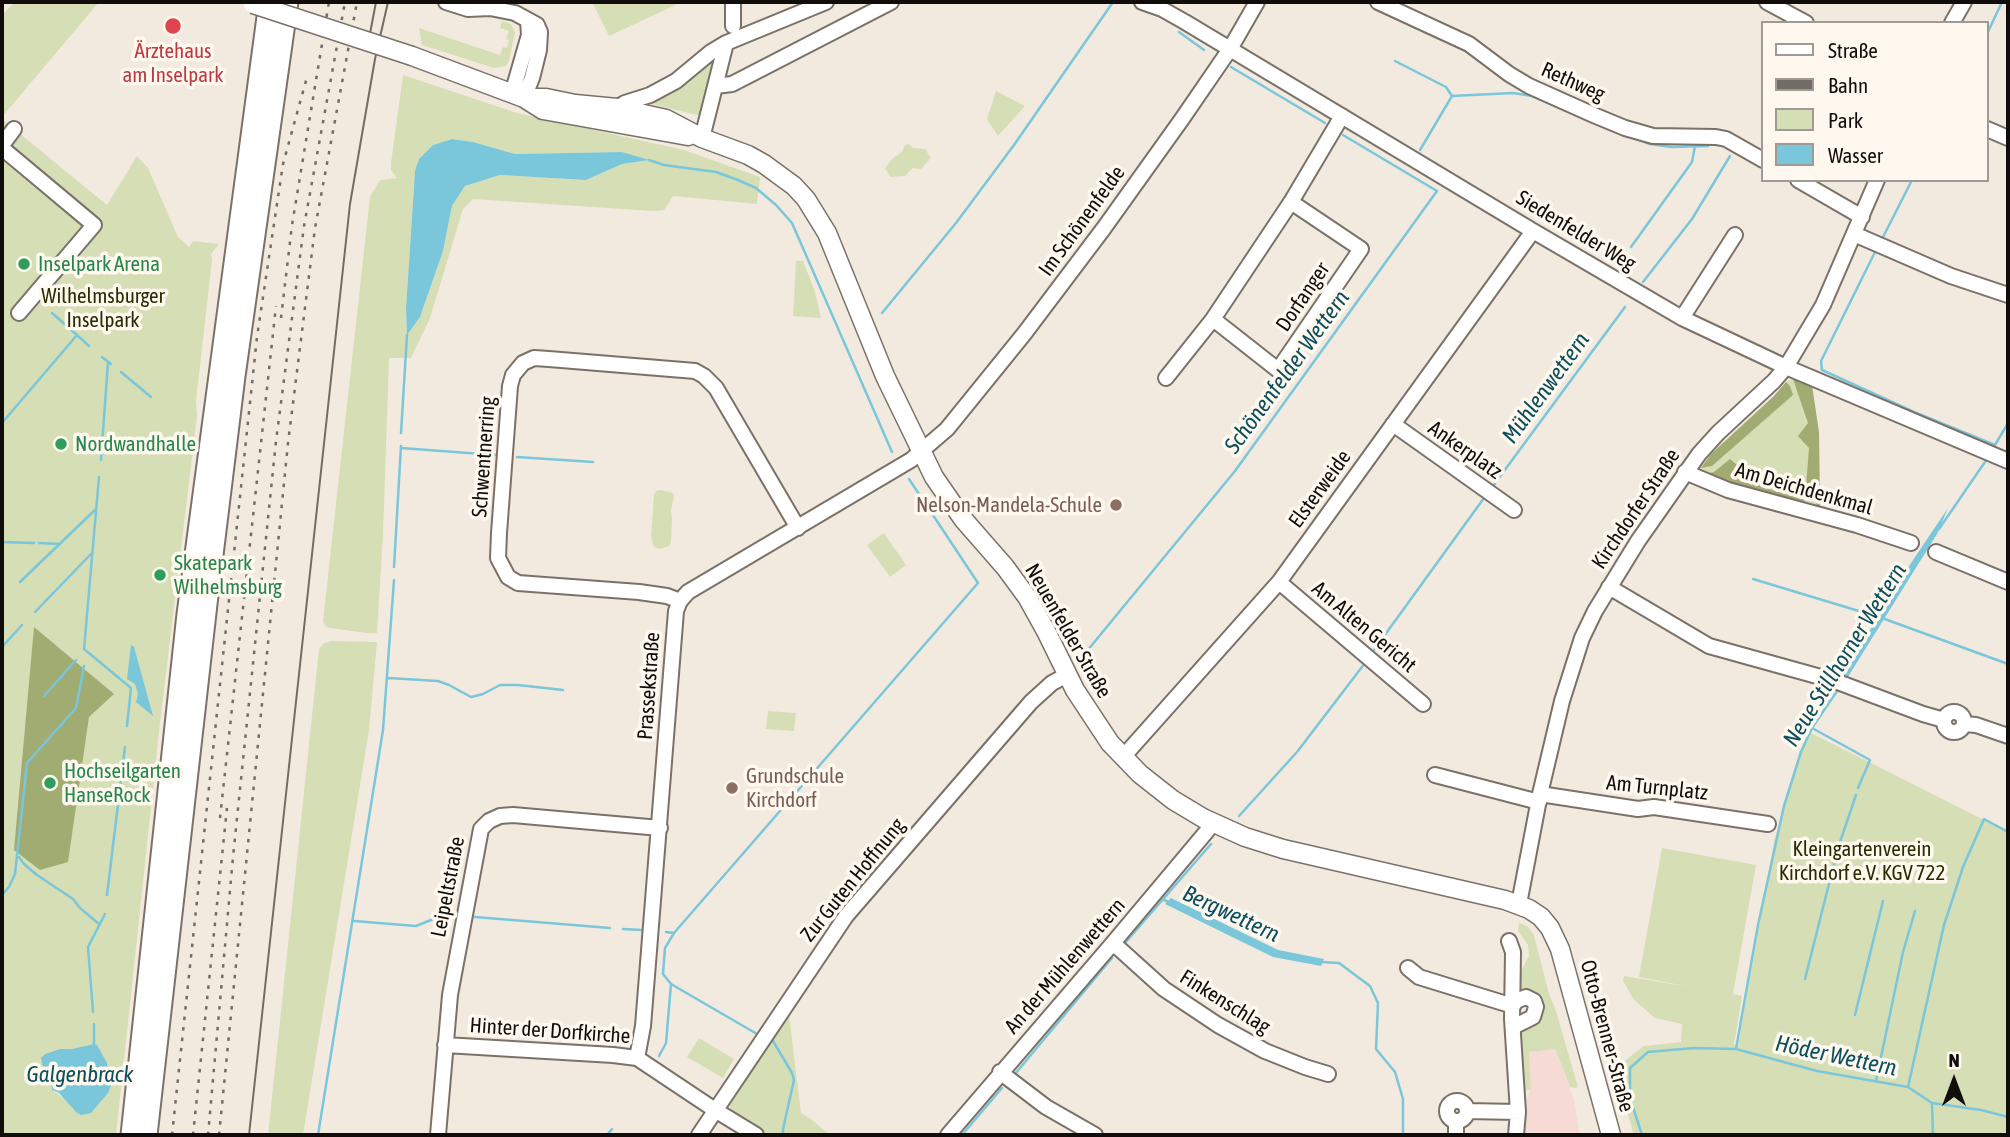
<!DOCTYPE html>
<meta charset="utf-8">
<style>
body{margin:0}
#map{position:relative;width:2010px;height:1137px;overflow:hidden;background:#f3eadf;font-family:"Asap Condensed",sans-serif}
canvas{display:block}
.frame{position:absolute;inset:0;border:4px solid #100d0a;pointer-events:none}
.legend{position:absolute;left:1761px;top:21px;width:228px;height:161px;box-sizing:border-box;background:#fff8ef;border:2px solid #9f9a93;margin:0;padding:9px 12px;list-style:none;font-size:21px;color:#100d0a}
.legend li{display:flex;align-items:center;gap:14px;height:35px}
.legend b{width:35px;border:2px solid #9f9a93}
.north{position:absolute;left:1919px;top:1046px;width:70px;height:70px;-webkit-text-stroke:5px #fff8ef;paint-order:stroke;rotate:0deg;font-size:19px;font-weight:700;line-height:28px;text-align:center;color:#100d0a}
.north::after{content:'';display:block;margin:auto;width:24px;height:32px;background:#100d0a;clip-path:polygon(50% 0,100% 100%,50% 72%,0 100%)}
</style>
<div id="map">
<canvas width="2010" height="1137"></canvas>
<div class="frame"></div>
<ul class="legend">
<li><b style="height:9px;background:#fff"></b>Straße</li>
<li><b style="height:9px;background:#716c65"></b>Bahn</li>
<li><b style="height:19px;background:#d6deb6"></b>Park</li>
<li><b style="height:19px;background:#7ac6da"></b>Wasser</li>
</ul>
<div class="north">N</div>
</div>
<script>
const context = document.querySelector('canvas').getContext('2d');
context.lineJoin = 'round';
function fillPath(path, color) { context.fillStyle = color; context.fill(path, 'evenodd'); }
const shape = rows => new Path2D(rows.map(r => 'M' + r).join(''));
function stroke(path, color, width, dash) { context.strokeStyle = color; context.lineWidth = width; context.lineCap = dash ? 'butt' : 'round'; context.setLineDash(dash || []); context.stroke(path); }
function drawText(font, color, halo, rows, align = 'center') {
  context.font = font + ' "Asap Condensed",sans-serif'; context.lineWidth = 7; context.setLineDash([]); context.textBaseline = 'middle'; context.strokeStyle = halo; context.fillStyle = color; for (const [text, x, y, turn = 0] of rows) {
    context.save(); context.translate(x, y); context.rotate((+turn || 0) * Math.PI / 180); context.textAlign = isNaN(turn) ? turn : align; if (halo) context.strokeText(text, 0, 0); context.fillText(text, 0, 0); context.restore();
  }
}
const commercial = shape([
 [1555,1049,1574,1100,1580,1135,1522,1135,1526,1100,1531,1090,1529,1052]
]);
const green = shape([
 [14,2,99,2,2,117,2,16],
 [592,2,682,2,609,36],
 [502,21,511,24,515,32,509,61,506,66,494,68,422,45,419,28,500,55,503,47,507,48,509,40,506,39,509,31,500,28],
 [706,61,715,63,701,116,648,103],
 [403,75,517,113,684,150,760,177,757,204,673,196,664,210,653,211,473,199,463,209,430,318,411,358,389,358,383,535,377,633,366,633,330,628,325,626,323,621,370,197,380,180,397,178,391,170,391,163],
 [452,139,473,142,515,154,622,152,647,160,622,164,586,180,500,175,465,186,452,206,443,251,420,317,407,334,406,308,415,171,433,145],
 [996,91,1025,106,998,136,987,119],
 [2,119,107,205,137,156,148,168,178,237,189,247,193,241,219,244,211,254,212,260,196,401,197,416,160,723,116,1135,2,1135],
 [94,1044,97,1045,109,1071,111,1086,101,1102,76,1112,65,1099,52,1090,45,1054,60,1049,72,1049],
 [909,144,913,148,925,149,931,158,921,169,913,168,905,176,890,177,885,168,892,159,902,152,905,145],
 [796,261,803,261,815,292,821,318,793,316],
 [1793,379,1799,380,1819,432,1820,510,1705,476,1701,468,1711,454,1774,396,1787,381],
 [661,490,673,493,674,498,671,510,672,520,671,542,669,546,660,549,654,547,651,537,654,495,656,491],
 [884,533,906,565,890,577,867,545],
 [331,641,377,642,369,730,303,1135,268,1135,319,649,324,643],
 [768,711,796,713,794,731,766,729],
 [1809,732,2008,832,2008,1135,1634,1135,1614,1069,1644,1046,1681,1042,1682,1024,1655,1018,1634,1000,1623,981,1624,976,1690,987,1639,977,1662,848,1756,865,1733,994,1742,996,1734,1045,1738,1046,1774,841,1800,751],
 [1519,923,1527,926,1534,935,1549,994,1556,1011,1578,1087,1575,1088,1570,1087,1555,1049,1529,1052,1531,1090,1522,1091,1518,1033,1539,1018,1542,1009,1517,995,1518,977,1529,956,1528,945,1518,931],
 [789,1015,801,1113,811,1119,830,1135,766,1135,732,1114,730,1105],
 [699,1038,734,1059,723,1078,687,1057]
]);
const forest = shape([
 [1793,379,1799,380,1812,385,1819,432,1820,510,1806,487,1809,448,1798,436,1808,423],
 [1786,382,1790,386,1793,395,1712,466,1701,468,1711,454,1774,396],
 [1730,459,1763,487,1804,500,1806,507,1761,496,1704,474,1714,472],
 [34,627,114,694,89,717,68,862,40,870,14,850]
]);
const water = shape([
 [452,139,473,142,515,154,622,152,649,160,622,164,586,180,500,175,465,186,452,206,443,251,420,317,407,335,406,308,415,171,419,159,433,145],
 [1948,508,1937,534,1846,680,1840,679,1911,563],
 [131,645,134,647,153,716,136,702,138,694,135,684,127,679],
 [1171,898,1278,950,1324,959,1321,966,1273,957,1165,904],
 [94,1044,97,1045,107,1063,111,1086,108,1093,91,1113,81,1115,76,1112,59,1093,52,1090,51,1081,47,1076,48,1068,43,1067,41,1058,45,1054,60,1049,72,1049]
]);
const stream = shape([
 [1179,32,1204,50],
 [1987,34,2002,2],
 [1395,61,1446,87,1452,96,1513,93,1532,96,1583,118],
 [1231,67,1325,123],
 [1605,127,1650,144,1671,147,1708,146],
 [1420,150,1452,96],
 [649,160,664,165,716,172,738,180,756,188,776,205,792,223,892,452],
 [1881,241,1912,180],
 [1631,247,1692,162,1695,146],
 [1876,250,1821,361,1822,370,1914,412,1995,445],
 [1643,282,1692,219,1730,156],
 [882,313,956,223,1014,145,1113,2],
 [77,335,89,346],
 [102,357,111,364],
 [121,372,151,397],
 [2,423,77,335,52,313],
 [401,433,407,335],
 [401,448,495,455],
 [1992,450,2008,423],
 [517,457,593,462],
 [101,460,108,362],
 [99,477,84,649,131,688,127,726],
 [1493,486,1625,307],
 [1939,529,1987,459],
 [2,542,34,543],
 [39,543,60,544],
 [394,567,401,446],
 [1753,579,1882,618,2008,664],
 [20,582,96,509],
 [35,612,91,554],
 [2,647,22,625],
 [1374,650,1484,498],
 [1087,651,1235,471,1437,191,1343,135],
 [388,678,438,681,449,685,471,697,483,694,500,685,518,685,563,690],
 [44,696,76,660],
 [1812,728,1870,760,1858,788],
 [1239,816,1297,752,1365,663],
 [1839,845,1856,795],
 [19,857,24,864,37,875,73,899,80,908,99,924],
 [2,895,9,887,15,874,27,763,76,708,84,666],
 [107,895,125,747],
 [1164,900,1171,903],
 [475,917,610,928],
 [354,921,416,926,441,916,449,915],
 [623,929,642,930],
 [666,932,674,933],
 [1125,943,1211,844],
 [1322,962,1339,963,1370,986,1378,1003,1376,1049,1395,1072,1403,1099,1403,1135],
 [1805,979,1837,852],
 [671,984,757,1034],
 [93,1012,88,947,105,914],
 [1855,1015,1883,901],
 [94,1024,94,1044],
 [773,1041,792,1073,794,1080,783,1129,783,1135],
 [1736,1049,1758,925,1784,806,1801,752,1812,728,1839,688],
 [659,1056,666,1043,671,984,663,974,665,948,674,933,978,583,909,479],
 [1015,1074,1112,958],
 [1876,1081,1903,952,1915,911],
 [1908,1087,1944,925,1963,867,1984,819,2008,832],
 [1932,1104,1933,1135],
 [318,1135,383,730,394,580],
 [607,1135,612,1129],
 [962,1135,1002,1088],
 [1642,1135,1630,1098,1630,1068,1648,1052,1694,1048,1736,1049,1817,1071,1908,1087,1932,1103,1981,1110,2008,1117]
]);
const minor = shape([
 [446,2,468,9,490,8,515,13,537,25,540,32,539,50,532,78,524,98],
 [1142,2,1162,9,1185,22,1533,231,1682,318,1786,367,2008,461],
 [1378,2,1469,44,1509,74,1529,86,1596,116,1625,128,1653,136,1716,137,1726,139,1763,160],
 [1767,2,1806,23],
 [1952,23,1964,2],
 [733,26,733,2],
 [716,86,732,84,891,2],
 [512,94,529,35,528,20],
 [617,108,625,103,650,95,676,81,711,52,726,43,826,2],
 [1987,129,2008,138],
 [702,138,726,43],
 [2,145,14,129],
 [2,148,94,225,19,313],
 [1798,180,1862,217],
 [1854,234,1951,276,2008,295],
 [1682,318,1735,235],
 [1213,319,1278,370,1361,249,1291,202],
 [1166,378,1213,319,1291,202,1342,116],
 [1393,424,1514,510],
 [1685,472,1728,490,1857,525,1911,543],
 [1936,552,2008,582],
 [1279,582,1423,704],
 [1609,587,1709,646,1835,681,1923,714,1944,720],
 [680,601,667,596,639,592,518,583,508,577,498,558,499,533,510,386,513,375,523,363,534,358,549,359,683,370,695,371,704,376,716,388,798,528],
 '1944 722a10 10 0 1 1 20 0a10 10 0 1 1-20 0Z',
 [1964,724,1976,725,2008,736],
 [1123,757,1279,582,1533,231],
 [1435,775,1539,802],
 [1540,794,1638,809,1654,807,1768,824],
 [1519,904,1540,794,1562,701,1582,638,1595,611,1638,541,1699,454,1718,433,1774,381,1786,367,1823,305,1877,180],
 [1509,941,1513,952,1512,1019,1518,1112,1516,1135],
 [1113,943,1164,989,1218,1025,1265,1051,1305,1067,1328,1074],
 [1408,968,1419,977,1513,1006],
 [1513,1006,1516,1001,1526,997,1534,1001,1536,1007,1533,1017,1513,1027],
 [445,1045,613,1055,637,1058,715,1110,756,1135],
 [637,1058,643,1026,676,611,680,601,688,592,911,460,947,429,1024,334,1104,228,1182,119,1230,49,1257,2],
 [1000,1072,1046,1107,1095,1135],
 '1447 1111a10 10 0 1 1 20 0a10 10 0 1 1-20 0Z',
 [1467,1111,1518,1112],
 [438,1135,450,995,481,829,489,821,500,816,513,815,660,828],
 [699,1135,846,916,1031,702,1052,683,1067,675],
 [948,1135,1113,943,1207,831,1212,822],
 [1456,1135,1456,1121]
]);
const major = shape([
 [412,56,524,98,543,110,688,136],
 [524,98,546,98,575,104,617,108,666,119,702,138,748,155,764,164,794,186,806,199,827,233,885,376,934,477,963,519,1005,567,1027,597,1047,633,1075,690,1110,743,1140,774,1173,800,1203,818,1245,837,1283,849,1505,900,1529,909,1541,917,1550,928,1560,949,1611,1135]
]);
const highway = shape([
 [131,1135,187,614,269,2],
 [147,1135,207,604,235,376,288,2]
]);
const tram = shape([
 [368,44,376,2],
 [249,1135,350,204,375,59,388,2]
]);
const rail = shape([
 [281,318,292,225,329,2],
 [220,818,276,306],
 [172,1135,257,337,283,164,307,77],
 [193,1135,227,808],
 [208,1135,233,857,276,441,304,226,345,2],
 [219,1135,288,443,315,228,357,2]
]);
const majorBridge = shape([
 [253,4,412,56]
]);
const markers = [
 [173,26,9,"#e0444e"],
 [24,264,7,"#2e9e5b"],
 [61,444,7,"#2e9e5b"],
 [1116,505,7,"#8d6e63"],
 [160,575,7,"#2e9e5b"],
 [50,783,7,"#2e9e5b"],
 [732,788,7,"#8d6e63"]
];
const healthNames = [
 ["Ärztehaus",173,51],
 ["am Inselpark",173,75]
];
const streetNames = [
 ["Rethweg",1573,82,24],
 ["Im Schönenfelde",1082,221,-54],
 ["Siedenfelder Weg",1576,231,31],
 ["Dorfanger",1303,297,-56],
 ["Ankerplatz",1465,450,35],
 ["Schwentnerring",484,457,-86],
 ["Elsterweide",1320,489,-54],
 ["Am Deichdenkmal",1804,489,16],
 ["Kirchdorfer Straße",1636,509,-56],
 ["Am Alten Gericht",1364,627,40],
 ["Neuenfelder Straße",1068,631,60],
 ["Prassekstraße",649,686,-86],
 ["Am Turnplatz",1657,788,6],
 ["Zur Guten Hoffnung",853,880,-51],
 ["Leipeltstraße",448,887,-79],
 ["An der Mühlenwettern",1065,966,-49],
 ["Finkenschlag",1225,1002,32],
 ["Hinter der Dorfkirche",550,1031,4],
 ["Otto-Brenner-Straße",1607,1036,75]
];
const leisureNames = [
 ["Inselpark Arena",38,264],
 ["Nordwandhalle",75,444],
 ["Skatepark",174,563],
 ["Wilhelmsburg",174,587],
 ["Hochseilgarten",64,771],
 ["HanseRock",64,795]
];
const parkNames = [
 ["Wilhelmsburger",103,296],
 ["Inselpark",103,320],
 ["Kleingartenverein",1862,849],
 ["Kirchdorf e.V. KGV 722",1862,873]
];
const educationNames = [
 ["Nelson-Mandela-Schule",1102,505],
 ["Grundschule",746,776,"left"],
 ["Kirchdorf",746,800,"left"]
];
const waterNames = [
 ["Schönenfelder Wettern",1287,372,-54],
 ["Mühlenwettern",1546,388,-54],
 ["Neue Stillhorner Wettern",1845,655,-58],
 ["Bergwettern",1231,914,25],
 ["Höder Wettern",1836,1056,12],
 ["Galgenbrack",80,1075]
];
fillPath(commercial, '#f5dbd4');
fillPath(green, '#d6deb6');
fillPath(forest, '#a1ac72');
fillPath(water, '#7ac6da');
stroke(stream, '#7ac6da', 2.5);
stroke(minor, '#7a7269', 18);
stroke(major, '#7a7269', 21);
stroke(highway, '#7a7269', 23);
stroke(minor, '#fff', 14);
stroke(major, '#fff', 18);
stroke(highway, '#fff', 19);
stroke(tram, '#716c65', 2);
stroke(rail, '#716c65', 2.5, [3.5, 7]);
stroke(majorBridge, '#7a7269', 21, []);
stroke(majorBridge, '#fff', 18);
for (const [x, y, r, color] of markers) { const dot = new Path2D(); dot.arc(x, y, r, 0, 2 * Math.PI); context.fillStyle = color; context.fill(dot); stroke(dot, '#fff8ef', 2.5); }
drawText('21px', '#be3a42', '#fff8ef', healthNames);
drawText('21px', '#100d0a', '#fff8ef', streetNames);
drawText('21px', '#27864d', '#fff8ef', leisureNames, 'left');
drawText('21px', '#272d00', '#fff8ef', parkNames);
drawText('21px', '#785e54', '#fff8ef', educationNames, 'right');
drawText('italic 23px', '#0b4f5e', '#fff8ef', waterNames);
</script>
